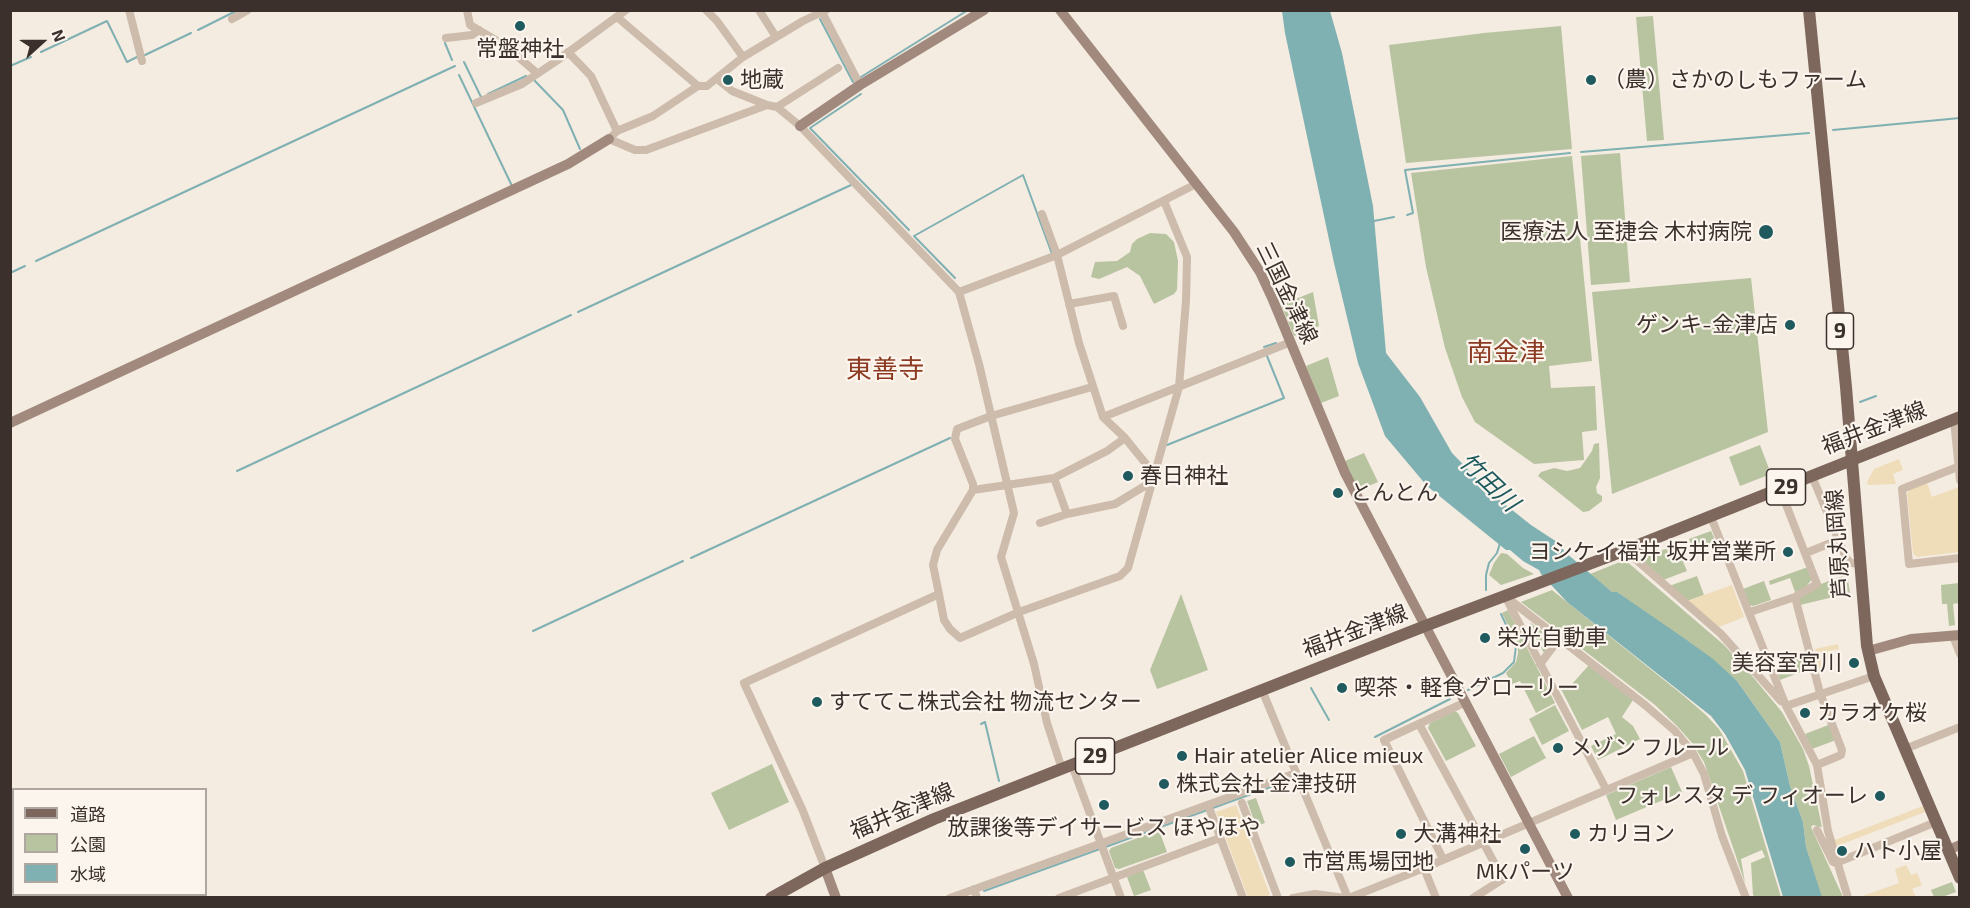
<!DOCTYPE html>
<meta charset="utf-8">
<style>
body{margin:0}
#map{position:relative;width:1970px;height:908px;overflow:hidden;background:#f4ebe1;font-family:"Exo 2","Noto Sans JP",sans-serif}
canvas{display:block}
.frame{position:absolute;inset:0;border:12px solid #3b302b;pointer-events:none}
.legend{position:absolute;left:12px;top:788px;width:195px;height:108px;box-sizing:border-box;background:#fbf5ee;border:2px solid #aea6a0;margin:0;padding:8px 10px;list-style:none;font-size:18px;color:#3b302b}
.legend li{display:flex;align-items:center;gap:12px;height:30px}
.legend b{width:30px;border:2px solid #aea6a0}
.north{position:absolute;left:12px;top:12px;width:60px;height:60px;-webkit-text-stroke:4px #fbf5ee;paint-order:stroke;rotate:69deg;font-size:16px;font-weight:700;line-height:24px;text-align:center;color:#3b302b}
.north::after{content:'';display:block;margin:auto;width:21px;height:27px;background:#3b302b;clip-path:polygon(50% 0,100% 100%,50% 72%,0 100%)}
</style>
<div id="map">
<canvas width="1970" height="908"></canvas>
<div class="frame"></div>
<ul class="legend">
<li><b style="height:8px;background:#7d675c"></b>道路</li>
<li><b style="height:16px;background:#b8c4a0"></b>公園</li>
<li><b style="height:16px;background:#7fb0b2"></b>水域</li>
</ul>
<div class="north">N</div>
</div>
<script>
const context = document.querySelector('canvas').getContext('2d');
context.lineJoin = 'round';
function fillPath(path, color) { context.fillStyle = color; context.fill(path, 'evenodd'); }
const shape = rows => new Path2D(rows.map(r => 'M' + r).join(''));
function stroke(path, color, width, dash) { context.strokeStyle = color; context.lineWidth = width; context.lineCap = dash ? 'butt' : 'round'; context.setLineDash(dash || []); context.stroke(path); }
function drawText(font, color, halo, rows, align = 'center') {
  context.font = font + ' "Exo 2","Noto Sans JP",sans-serif'; context.lineWidth = 4.5; context.setLineDash([]); context.textBaseline = 'middle'; context.strokeStyle = halo; context.fillStyle = color; for (const [text, x, y, turn = 0] of rows) {
    context.save(); context.translate(x, y); context.rotate((+turn || 0) * Math.PI / 180); context.textAlign = isNaN(turn) ? turn : align; if (halo) context.strokeText(text, 0, 0); context.fillText(text, 0, 0); context.restore();
  }
}
const green = shape([
 [1653,16,1664,140,1647,141,1636,17],
 [1561,26,1572,149,1406,163,1389,45,1484,33],
 [1620,153,1630,282,1591,285,1581,156],
 [1572,156,1592,361,1549,366,1551,388,1595,386,1597,430,1582,432,1584,460,1534,464,1475,422,1462,397,1445,348,1426,267,1411,173],
 [1150,233,1166,234,1174,242,1178,261,1177,290,1174,294,1154,304,1140,276,1127,267,1099,279,1091,277,1095,262,1117,261,1130,252,1132,244,1137,239],
 [1751,278,1768,432,1612,494,1592,292],
 [1313,292,1319,326,1294,336,1281,305],
 [1328,357,1339,396,1321,403,1306,366],
 [1599,443,1600,478,1596,487,1597,493,1602,496,1602,501,1589,511,1583,512,1538,476,1541,472,1554,468,1567,471,1580,468,1592,451,1594,444],
 [1760,445,1771,474,1740,486,1729,457],
 [1364,453,1378,482,1357,491,1345,461],
 [1711,531,1716,542,1694,551,1689,539],
 [1676,545,1687,571,1663,580,1639,559],
 [1501,553,1507,554,1523,568,1534,574,1501,585,1489,575,1494,563],
 [1625,560,1724,645,1743,665,1782,712,1803,749,1809,766,1822,827,1813,825,1811,827,1843,897,1821,896,1806,847,1803,822,1790,786,1780,742,1737,681,1617,592,1612,592,1590,574],
 [1808,567,1812,579,1805,588,1795,592,1790,578,1770,585,1769,581],
 [1847,574,1850,593,1800,605,1799,598,1821,584],
 [1697,576,1704,595,1687,601,1669,586],
 [1764,581,1771,600,1753,606,1749,605,1743,589],
 [1959,583,1959,603,1953,604,1955,625,1949,626,1947,604,1942,604,1941,585],
 [1552,590,1684,696,1706,715,1719,729,1743,771,1781,897,1755,897,1753,895,1751,863,1765,857,1762,850,1741,859,1745,883,1704,762,1693,744,1677,726,1655,705,1521,602],
 [1181,594,1208,670,1157,689,1150,670],
 [1508,610,1555,703,1536,713,1520,681,1512,684,1506,673,1516,662,1518,653,1518,646,1502,613],
 [1531,623,1553,640,1544,653,1529,626],
 [1804,655,1809,669,1780,680,1775,666],
 [1589,665,1633,700,1622,717,1633,726,1640,739,1598,760,1591,746,1616,734,1608,717,1582,730,1560,687,1572,684],
 [1555,705,1569,731,1542,745,1529,719],
 [1455,711,1458,713,1476,746,1446,761,1428,728,1430,723],
 [1831,724,1836,740,1812,749,1805,734],
 [1534,736,1546,758,1511,777,1499,754],
 [772,764,789,802,729,830,711,793],
 [1671,767,1682,792,1616,820,1606,795],
 [1256,798,1265,823,1256,826,1247,801],
 [1159,830,1167,852,1119,869,1115,868,1109,851,1111,848],
 [1143,870,1151,890,1134,896,1127,877],
 [1952,882,1956,892,1942,897,1934,897,1931,890]
]);
const sand = shape([
 [1899,459,1903,470,1893,474,1896,484,1868,485,1867,482,1874,469],
 [1927,483,1932,497,1959,487,1959,552,1917,557,1913,553,1907,494,1910,489],
 [1732,585,1744,617,1719,627,1687,601],
 [1838,644,1839,649,1828,651,1830,659,1821,661,1822,670,1818,670,1815,649],
 [1236,805,1270,895,1263,897,1248,897,1216,812],
 [1923,806,1925,812,1837,846,1835,840],
 [1906,865,1911,875,1917,873,1922,885,1912,889,1916,897,1860,897,1899,883,1895,869]
]);
const water = shape([
 [1282,11,1330,11,1342,53,1373,206,1386,353,1420,397,1452,453,1492,494,1531,525,1557,542,1566,553,1612,592,1617,592,1688,641,1713,659,1737,681,1780,742,1790,786,1803,822,1806,847,1822,897,1783,897,1745,770,1725,734,1711,716,1567,602,1541,574,1539,570,1523,561,1510,550,1506,550,1427,486,1385,436,1358,363,1334,263,1285,33]
]);
const stream = shape([
 [820,19,853,82,968,10],
 [198,30,238,10],
 [445,43,452,60],
 [41,52,107,21,127,62,137,57],
 [145,55,191,33],
 [464,62,481,97,483,97],
 [10,66,31,57],
 [459,75,512,186],
 [534,80,563,110,580,149],
 [488,94,526,76,529,78],
 [861,94,810,128,909,230],
 [1833,130,1960,118],
 [1581,152,1809,133],
 [1407,215,1413,213,1405,170,1570,153],
 [1374,221,1394,217],
 [36,261,455,66],
 [10,273,25,266],
 [955,278,914,236,1023,175,1052,254],
 [578,312,851,185],
 [1264,347,1276,343],
 [1860,402,1876,396],
 [1167,445,1284,398,1267,356],
 [237,471,571,315],
 [691,558,950,438],
 [1486,590,1486,575,1489,563,1497,553,1500,543],
 [533,631,683,561],
 [1311,688,1329,720],
 [1468,690,1503,673,1514,662,1516,646,1501,614],
 [981,724,985,722,999,781],
 [1375,737,1450,699],
 [984,891,1290,780],
 [965,898,967,897]
]);
const street = shape([
 [129,10,142,61],
 [467,10,470,25,504,45,537,73],
 [706,10,717,21,743,57],
 [759,10,776,37],
 [821,10,860,85],
 [826,10,803,21,743,57,707,86,698,86,653,116,617,131,609,139,635,150,646,150,767,105,777,107,800,126,959,292,979,364,1014,513,1001,557,1034,664,1047,723,1062,769],
 [617,17,698,86],
 [232,19,248,10],
 [446,38,472,35,479,30],
 [568,52,591,76,617,131],
 [717,79,732,91,767,105],
 [476,103,522,84,555,62,626,10],
 [777,107,838,68],
 [959,292,1057,255,1196,184],
 [1069,304,1114,296,1123,326],
 [1103,417,1291,342],
 [1954,420,1960,480],
 [1125,438,1155,475],
 [1960,466,1902,489,1909,564,1960,558],
 [1812,476,1846,558,1851,563,1860,564],
 [1054,478,1067,514,1115,504,1153,481],
 [1780,489,1817,584,1795,597],
 [973,490,1054,478,1107,451,1125,438,1103,417,1079,343,1057,255,1042,214],
 [1711,517,1786,706,1817,765,1828,831,1848,898],
 [1040,523,1067,514],
 [1625,550,1721,634,1781,701],
 [1806,553,1838,540],
 [939,594,944,620,950,629,960,638,1019,612,1120,576,1128,568,1179,387,1186,301,1187,257,1164,201],
 [1505,596,1645,705,1675,731,1693,753,1704,774,1722,836,1746,898],
 [1507,600,1606,789],
 [1750,612,1795,597,1820,693,1842,750,1841,755,1817,765],
 [1953,636,1960,654],
 [1540,664,1559,639],
 [1262,690,1348,898],
 [1786,706,1874,676],
 [1419,724,1503,879,1473,898],
 [1905,749,1960,727],
 [1072,765,1121,898],
 [1242,803,1278,898],
 [1208,805,1243,898],
 [1817,830,1833,862,1836,863,1936,822],
 [1443,859,1384,740,1466,702],
 [825,868,803,811,744,683,939,594,933,565,937,550,973,490,973,484,955,439,957,429,991,416,1092,387],
 [1424,868,1436,898],
 [974,889,977,898],
 [950,898,1296,773],
 [1059,898,1220,838],
 [1293,898,1315,894,1345,898],
 [1349,898,1424,868,1693,753]
]);
const secondary = shape([
 [1060,10,1234,232,1260,272,1273,300,1345,473,1568,898],
 [800,126,860,85,984,10],
 [10,423,568,164,609,139],
 [1868,651,1911,639,1960,635],
 [1948,850,1960,845],
 [825,868,836,898]
]);
const primary = shape([
 [1809,10,1846,387,1867,646,1874,676,1960,878],
 [771,898,825,868,934,819,1425,626,1613,555,1960,417]
]);
const markers = [
 [520,26,6,"#1f5a5e"],
 [728,80,6,"#1f5a5e"],
 [1591,80,6,"#1f5a5e"],
 [1766,232,8,"#1f5a5e"],
 [1790,325,6,"#1f5a5e"],
 [1128,476,6,"#1f5a5e"],
 [1338,493,6,"#1f5a5e"],
 [1788,552,6,"#1f5a5e"],
 [1485,638,6,"#1f5a5e"],
 [1854,663,6,"#1f5a5e"],
 [1342,688,6,"#1f5a5e"],
 [817,702,6,"#1f5a5e"],
 [1805,713,6,"#1f5a5e"],
 [1558,748,6,"#1f5a5e"],
 [1182,756,6,"#1f5a5e"],
 [1164,784,6,"#1f5a5e"],
 [1880,796,6,"#1f5a5e"],
 [1104,805,6,"#1f5a5e"],
 [1401,834,6,"#1f5a5e"],
 [1575,834,6,"#1f5a5e"],
 [1525,849,6,"#1f5a5e"],
 [1842,851,6,"#1f5a5e"],
 [1290,862,6,"#1f5a5e"]
];
const shields = [
 [1840,331,27],
 [1786,487,39],
 [1095,756,39]
];
const shieldNames = [
 ["9",1840,331],
 ["29",1786,487],
 ["29",1095,756]
];
const poiNames = [
 ["常盤神社",520,49,"center"],
 ["地蔵",740,80],
 ["（農）さかのしもファーム",1603,80],
 ["医療法人 至捷会 木村病院",1752,232,"right"],
 ["ゲンキ-金津店",1778,325,"right"],
 ["春日神社",1140,476],
 ["とんとん",1350,493],
 ["ヨシケイ福井 坂井営業所",1776,552,"right"],
 ["栄光自動車",1497,638],
 ["美容室宮川",1842,663,"right"],
 ["喫茶・軽食 グローリー",1354,688],
 ["すててこ株式会社 物流センター",829,702],
 ["カラオケ桜",1817,713],
 ["メゾン フルール",1570,748],
 ["Hair atelier Alice mieux",1194,756],
 ["株式会社 金津技研",1176,784],
 ["フォレスタ デ フィオーレ",1868,796,"right"],
 ["放課後等デイサービス ほやほや",1104,828,"center"],
 ["大溝神社",1413,834],
 ["カリヨン",1587,834],
 ["ハト小屋",1854,851],
 ["市営馬場団地",1302,862],
 ["MKパーツ",1525,872,"center"]
];
const streetNames = [
 ["三国金津線",1287,293,64],
 ["福井金津線",1874,428,-21],
 ["芦原丸岡線",1838,544,-94],
 ["福井金津線",1355,631,-21],
 ["福井金津線",902,811,-23]
];
const waterNames = [
 ["竹田川",1489,482,44]
];
const quarterNames = [
 ["南金津",1506,352],
 ["東善寺",885,369]
];
fillPath(green, '#b8c4a0');
fillPath(sand, '#efdcb8');
fillPath(water, '#7fb0b2');
stroke(stream, '#7fb0b2', 2);
stroke(street, '#cdbbac', 8);
stroke(secondary, '#a18a7d', 10);
stroke(primary, '#7d675c', 12);
for (const [x, y, r, color] of markers) { const dot = new Path2D(); dot.arc(x, y, r, 0, 2 * Math.PI); context.fillStyle = color; context.fill(dot); stroke(dot, '#fbf5ee', 2); }
for (const [x, y, w] of shields) { const box = new Path2D(); box.roundRect(x - w / 2, y - 18, w, 36, 4.5); context.fillStyle = '#fbf5ee'; context.fill(box); stroke(box, '#3b302b', 1.5); }
drawText('bold 21px', '#3b302b', null, shieldNames);
drawText('22px', '#3b302b', '#fbf5ee', poiNames, 'left');
drawText('22px', '#3b302b', '#fbf5ee', streetNames);
drawText('italic 24px', '#1f5a5e', '#fbf5ee', waterNames);
drawText('26px', '#8c3b22', '#fbf5ee', quarterNames);
</script>
